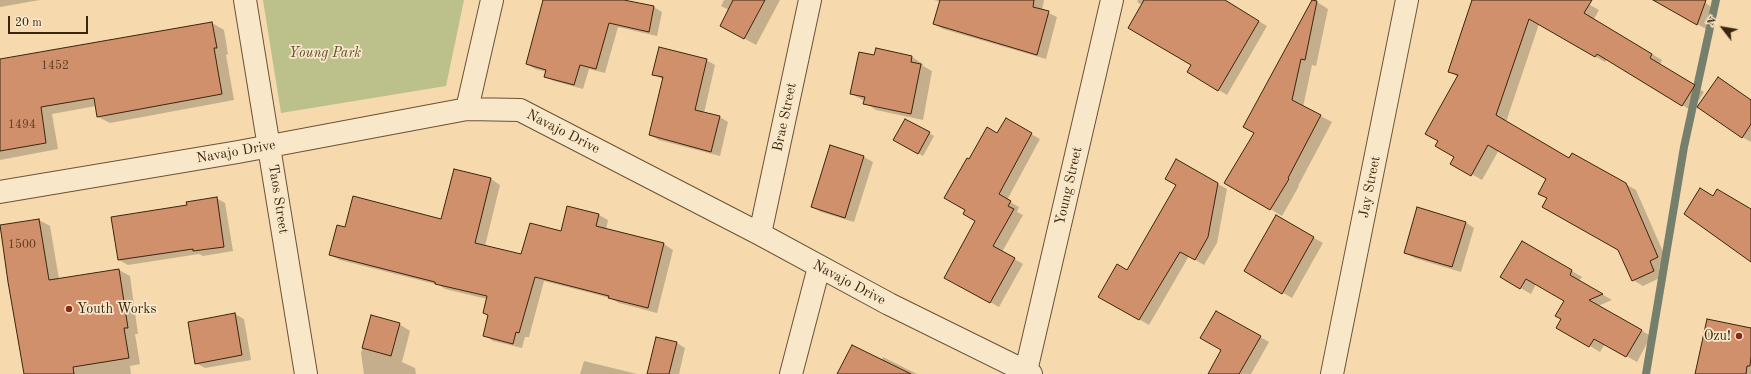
<!DOCTYPE html>
<style>
body{margin:0}
#map{position:relative;width:1751px;height:374px;overflow:hidden;background:#f6daae;font-family:"Old Standard TT",serif}
canvas{display:block}
.north{position:absolute;left:1703px;top:8px;width:40px;height:40px;-webkit-text-stroke:3px #f9e7ca;paint-order:stroke;rotate:301deg;font-size:11px;font-weight:700;line-height:16px;text-align:center;color:#3c250d}
.north::after{content:'';display:block;margin:auto;width:14px;height:18px;background:#3c250d;clip-path:polygon(50% 0,100% 100%,50% 72%,0 100%)}
.scale{position:absolute;left:8px;top:16px;width:80px;height:18px;box-sizing:border-box;border:2px solid #3c250d;border-top:0;padding-left:5px;font-size:12px;line-height:14px;white-space:nowrap;color:#3c250d;-webkit-text-stroke:3px #f9e7ca;paint-order:stroke}
</style>
<div id="map">
<canvas width="1751" height="374"></canvas>
<div class="north">N</div>
<div class="scale">20 m</div>
</div>
<script>
const context = document.querySelector('canvas').getContext('2d');
context.lineJoin = 'round';
function fillPath(path, color) { context.fillStyle = color; context.fill(path, 'evenodd'); }
const shape = rows => new Path2D(rows.map(r => 'M' + r).join(''));
function stroke(path, color, width, dash) { context.strokeStyle = color; context.lineWidth = width; context.lineCap = dash ? 'butt' : 'round'; context.setLineDash(dash || []); context.stroke(path); }
function drawText(font, color, halo, rows, align = 'center') {
  context.font = font + ' "Old Standard TT",serif'; context.lineWidth = 3.5; context.setLineDash([]); context.textBaseline = 'middle'; context.strokeStyle = halo; context.fillStyle = color; for (const [text, x, y, turn = 0] of rows) {
    context.save(); context.translate(x, y); context.rotate((+turn || 0) * Math.PI / 180); context.textAlign = isNaN(turn) ? turn : align; if (halo) context.strokeText(text, 0, 0); context.fillText(text, 0, 0); context.restore();
  }
}
const green = shape([
 [263,0,464,0,446,86,281,113]
]);
const shadow = shape([
 [0,0,40,0,0,7],
 [544,0,619,0,654,7,662,12,657,36,618,27,605,73,589,69,583,89,554,81,545,77,547,72,535,69,527,64],
 [724,0,780,0,756,45,733,32,729,10,721,6],
 [934,0,1044,0,1042,10,1057,17,1046,59,943,29,934,24,940,2],
 [1138,0,1223,0,1267,26,1227,95,1188,72,1192,65,1142,5,1137,2],
 [1488,0,1581,0,1599,10,1594,19,1662,60,1660,64,1704,92,1692,111,1607,59,1605,62,1539,24,1506,122,1570,159,1572,154,1636,190,1668,263,1659,267,1664,276,1643,286,1633,280,1619,249,1548,198,1547,178,1499,150,1482,180,1452,163,1456,156,1458,77,1449,71],
 [1655,0,1701,0,1713,8,1706,29],
 [1317,2,1328,9,1316,66,1312,65,1303,107,1332,122,1298,186,1299,186,1282,216,1225,182,1255,133],
 [212,23,224,30,228,54,226,55,234,100,110,123,98,117,96,106,52,114,58,149,0,160,0,60],
 [875,56,912,57,923,64,923,66,932,71,923,120,876,110,865,103,865,101,851,94],
 [706,60,715,65,704,113,720,117,728,122,720,156,659,140,650,135,664,80,653,74],
 [1751,100,1751,142,1742,137],
 [906,120,934,136,923,156,895,140],
 [1006,120,1040,139,1007,200,1019,207,1017,212,1023,215,1002,252,1023,264,999,307,954,282,976,220,966,210,970,160,998,135],
 [830,147,864,157,873,162,854,222,821,212,812,207],
 [1176,161,1227,189,1217,243,1204,265,1189,256,1149,325,1100,297,1127,271,1177,185],
 [454,170,491,179,500,185,485,246,522,256,562,232,568,207,599,215,608,220,606,230,664,244,673,250,657,313,619,303,610,298,544,281,529,337,525,337,522,348,493,341,484,335,489,316,484,313,487,299,445,289,439,285,340,260,330,255,346,228,442,220],
 [216,198,225,203,233,251,203,256,199,254,128,265,119,260,188,206],
 [1277,217,1323,243,1292,298,1245,271],
 [39,220,50,226,59,279,119,270,130,276,138,334,135,334,140,364,130,366,131,374,25,374,0,226],
 [1465,222,1474,228,1461,272,1414,258,1405,252],
 [1523,242,1582,277,1579,281,1612,300,1598,306,1651,336,1637,362,1605,344,1600,352,1558,327,1562,319,1565,301,1536,284,1531,294,1502,277],
 [1216,312,1269,342,1251,374,1209,374,1222,350],
 [235,314,244,319,251,360,205,368,196,363],
 [371,316,399,324,410,331,402,362,415,368,416,374,364,374,361,353],
 [1751,329,1751,374,1696,374],
 [677,343,685,348,679,374,648,374],
 [883,357,917,374,839,374,881,361],
 [584,361,637,374,580,374]
]);
const stream = shape([
 [1646,374,1684,147,1716,0]
]);
const building = shape([
 [543,0,624,0,654,6,649,32,609,23,596,69,580,65,574,85,544,77,546,70,526,64,543,0],
 [733,0,765,0,744,39,720,26,733,0],
 [940,0,1034,0,1033,7,1049,11,1037,55,933,24,940,0],
 [1144,0,1225,0,1259,21,1218,91,1187,72,1191,65,1128,28,1144,0],
 [1312,0,1317,1,1305,60,1301,59,1292,100,1321,115,1288,178,1289,179,1270,210,1224,183,1254,133,1243,127,1312,0],
 [1472,0,1592,0,1584,13,1652,54,1650,58,1695,85,1682,106,1597,54,1595,57,1529,19,1496,115,1569,158,1572,153,1626,183,1658,257,1650,261,1654,271,1632,281,1618,250,1542,207,1547,198,1538,194,1546,179,1488,145,1471,176,1450,164,1454,157,1435,146,1438,141,1425,134,1458,75,1448,72,1472,0],
 [1653,0,1706,0,1697,25,1653,0],
 [212,22,217,48,214,48,222,94,97,117,94,98,41,107,46,143,0,151,0,59,212,22],
 [659,47,707,59,695,110,720,116,711,152,649,135,663,77,652,75,659,47],
 [876,48,912,56,911,62,921,64,911,114,863,104,865,97,850,94,859,52,874,55,876,48],
 [1718,77,1751,100,1751,124,1742,138,1697,107,1718,77],
 [1006,118,1032,133,999,194,1011,201,1008,206,1014,209,993,246,1015,258,990,303,944,278,975,221,963,214,965,210,944,198,967,158,969,159,987,127,997,133,1006,118],
 [905,119,930,132,918,154,893,140,905,119],
 [830,145,864,156,845,218,811,207,830,145],
 [1176,159,1218,183,1208,237,1195,260,1180,252,1139,320,1098,297,1117,264,1127,270,1176,185,1165,179,1176,159],
 [454,169,491,178,475,243,521,254,530,223,561,231,567,206,599,214,596,226,664,243,648,308,608,298,609,296,535,277,519,333,516,332,513,344,483,336,488,315,483,313,487,296,435,284,435,282,329,255,337,225,345,227,353,196,441,219,454,169],
 [1700,188,1713,196,1717,189,1751,209,1751,262,1684,214,1700,188],
 [217,197,224,247,193,251,193,249,118,260,111,217,187,205,186,202,217,197],
 [1417,207,1466,222,1452,267,1404,253,1417,207],
 [1276,215,1314,237,1282,294,1244,271,1276,215],
 [39,219,49,280,119,269,128,328,124,328,129,358,73,367,74,374,24,374,8,282,0,225,39,219],
 [1522,241,1572,270,1570,275,1603,294,1589,300,1642,330,1626,357,1594,339,1589,347,1556,328,1561,319,1555,316,1564,301,1526,279,1520,289,1500,277,1522,241],
 [1216,311,1261,336,1239,374,1208,374,1221,350,1200,338,1216,311],
 [235,313,242,355,195,364,188,322,235,313],
 [371,315,400,323,391,356,362,348,371,315],
 [1707,319,1751,328,1751,356,1750,366,1747,366,1746,374,1695,374,1707,319],
 [656,337,677,342,669,374,647,374,656,337],
 [852,345,911,374,837,374,852,345]
]);
const street = shape([
 [245,0,306,374],
 [467,109,492,0],
 [0,192,238,152,467,109,520,110,760,234,889,304,1031,374],
 [760,234,810,0],
 [1026,371,1112,0],
 [791,374,819,267],
 [1332,374,1407,0]
]);
const markers = [
 [69,309,4,"#8f2418"],
 [1739,336,4,"#8f2418"]
];
const numberNames = [
 ["1452",55,66],
 ["1494",22,125],
 ["1500",22,245]
];
const parkNames = [
 ["Young Park",325,53]
];
const streetNames = [
 ["Brae Street",785,117,-78],
 ["Navajo Drive",563,132,27],
 ["Navajo Drive",236,152,-10],
 ["Young Street",1069,186,-77],
 ["Jay Street",1370,187,-79],
 ["Taos Street",278,199,81],
 ["Navajo Drive",849,283,28]
];
const poiNames = [
 ["Youth Works",77,309],
 ["Ozu!",1731,336,"right"]
];
fillPath(green, '#bcc08b');
fillPath(shadow, '#0003');
stroke(stream, '#767f6c', 8);
fillPath(building, '#d1906c');
stroke(building, '#3c250d', 1);
stroke(street, '#6a5235', 24);
stroke(street, '#f9e7ca', 22);
for (const [x, y, r, color] of markers) { const dot = new Path2D(); dot.arc(x, y, r, 0, 2 * Math.PI); context.fillStyle = color; context.fill(dot); stroke(dot, '#f9e7ca', 1.5); }
drawText('12px', '#614025', null, numberNames);
drawText('italic 14px', '#5c4c2c', '#f9e7ca', parkNames);
drawText('14px', '#3c250d', '#f9e7ca', streetNames);
drawText('14px', '#3c250d', '#f9e7ca', poiNames, 'left');
</script>
